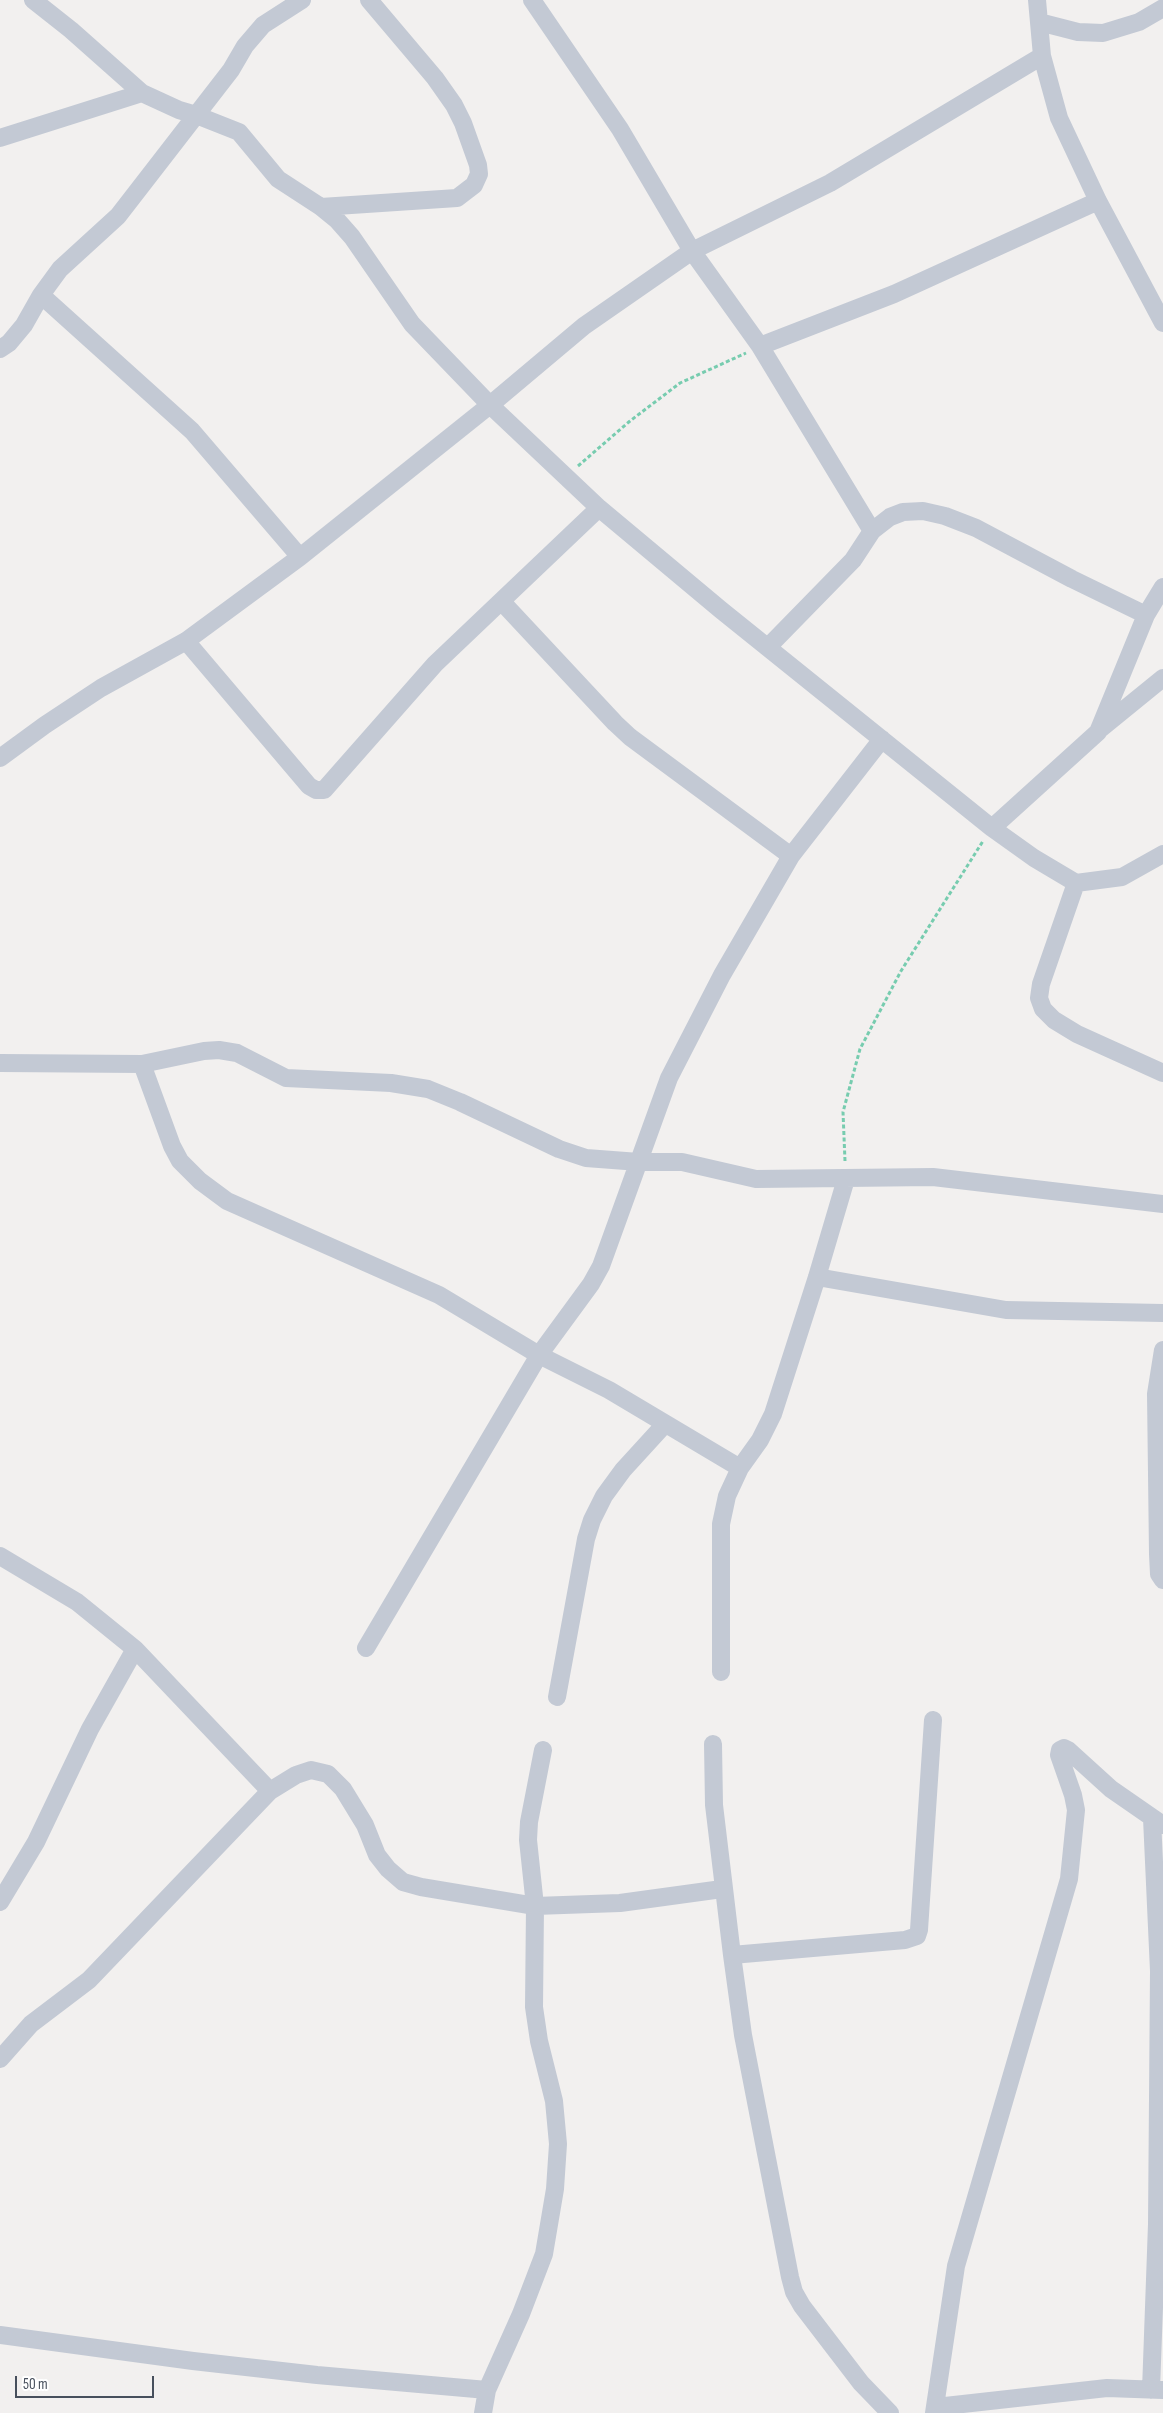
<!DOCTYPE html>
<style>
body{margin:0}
#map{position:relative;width:1163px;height:2413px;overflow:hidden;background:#f2f0ef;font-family:"Sofia Sans Condensed",sans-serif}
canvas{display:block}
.scale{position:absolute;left:15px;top:2376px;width:139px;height:22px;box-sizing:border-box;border:2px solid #474f5c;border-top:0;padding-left:6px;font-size:15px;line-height:18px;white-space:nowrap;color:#474f5c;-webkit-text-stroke:4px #fff;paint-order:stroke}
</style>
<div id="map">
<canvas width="1163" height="2413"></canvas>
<div class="scale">50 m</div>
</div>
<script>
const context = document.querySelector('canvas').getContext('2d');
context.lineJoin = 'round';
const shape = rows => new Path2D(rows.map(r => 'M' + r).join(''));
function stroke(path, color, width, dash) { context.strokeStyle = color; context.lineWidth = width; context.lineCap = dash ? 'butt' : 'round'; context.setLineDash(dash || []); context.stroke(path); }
const path = shape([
 [578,466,630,421,680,383,746,353],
 [845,1161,843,1112,860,1049,901,971,983,841]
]);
const minor = shape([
 [33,0,71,30,142,93,179,110,196,115,239,132,278,179,321,207,337,220,352,237,412,324,490,405,599,508,721,610,992,828,1034,858,1076,883],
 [532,0,620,129,692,251,760,346,872,531],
 [1037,0,1042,56,1059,118,1098,201,1163,323],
 [1039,22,1078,32,1103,33,1139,22,1163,8],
 [0,138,142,93],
 [321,207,457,198,474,185,479,174,478,165,463,123,454,105,435,78,369,0],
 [41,295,192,431,300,557],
 [760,346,894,294,1098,201],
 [0,349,9,343,24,325,41,295,60,269,118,216,231,70,245,46,263,25,302,0],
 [502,602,615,723,630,737,791,856],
 [186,641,309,786,316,790,324,790,435,664,599,508],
 [768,647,853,560,872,531,890,517,903,512,923,511,945,516,976,528,1072,579,1146,615],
 [1099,730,1163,678],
 [0,758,45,725,101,688,186,641,300,557,490,405,584,326,692,251,830,183,1042,56],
 [992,828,1098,732,1146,615,1163,587],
 [1163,854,1122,877,1076,883,1041,984,1039,998,1043,1009,1054,1020,1077,1034,1163,1073],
 [0,1063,142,1064,204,1051,219,1050,237,1053,286,1078,391,1083,428,1089,460,1102,559,1149,586,1158,639,1162,682,1162,756,1179,933,1177,1163,1204],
 [142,1064,172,1146,180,1161,200,1181,227,1201,439,1295,539,1355,609,1390,740,1468],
 [817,1277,1006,1310,1163,1313],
 [1163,1350,1156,1394,1158,1554,1159,1574,1163,1580],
 [0,1556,77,1602,135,1649,270,1791],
 [366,1648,539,1355,591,1284,601,1266,669,1078,722,975,791,856,882,739],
 [721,1672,721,1524,727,1496,740,1468,760,1440,773,1414,817,1277,846,1179],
 [557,1697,586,1539,592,1520,604,1496,623,1470,665,1424],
 [713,1744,714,1805,732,1955,743,2035,790,2277,794,2292,802,2306,861,2383,890,2413],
 [0,1902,36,1842,90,1729,135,1649],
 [732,1955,905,1940,917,1936,919,1930,933,1720],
 [0,2059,31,2024,89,1980,270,1791,296,1775,311,1770,328,1774,343,1789,365,1825,377,1855,388,1869,403,1882,421,1887,535,1906,620,1903,722,1889],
 [0,2335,193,2361,317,2375,487,2390],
 [1151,2390,1157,2224,1159,1971,1152,1818],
 [936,2407,1107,2388,1163,2390],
 [483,2413,487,2390,521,2314,544,2254,555,2189,558,2144,554,2101,539,2041,534,2007,535,1906,528,1840,529,1822,543,1750],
 [934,2413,956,2266,1069,1879,1076,1810,1073,1795,1059,1755,1060,1750,1064,1748,1068,1750,1111,1789,1163,1825]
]);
stroke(path, '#77ccaf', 3, [4, 2.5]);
stroke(minor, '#c3c9d4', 18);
</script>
